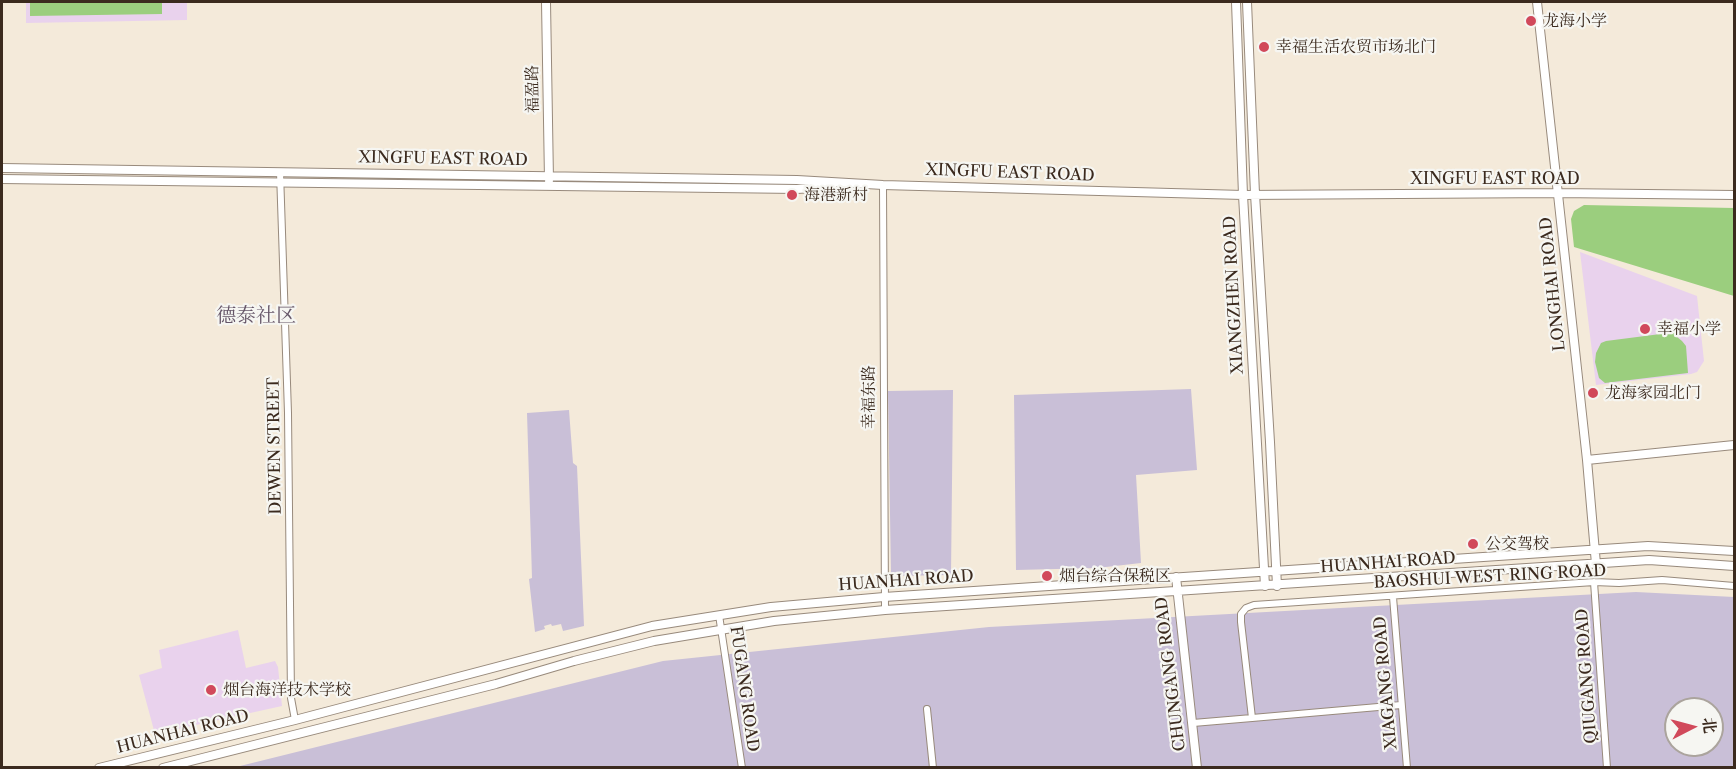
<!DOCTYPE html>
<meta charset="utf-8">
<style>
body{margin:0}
#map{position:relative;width:1736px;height:769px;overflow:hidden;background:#f4eada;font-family:"Libre Caslon Text","Noto Serif SC",serif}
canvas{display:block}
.frame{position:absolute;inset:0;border:3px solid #3b2a1e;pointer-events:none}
.north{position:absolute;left:1664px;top:697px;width:60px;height:60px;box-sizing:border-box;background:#f6f6f2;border:2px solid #aba49d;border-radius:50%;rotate:84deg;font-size:16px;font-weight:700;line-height:24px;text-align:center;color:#3b2a1e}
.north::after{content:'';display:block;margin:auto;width:21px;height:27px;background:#d1495b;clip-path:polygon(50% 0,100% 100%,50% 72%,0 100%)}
</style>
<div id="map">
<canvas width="1736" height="769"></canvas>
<div class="frame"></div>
<div class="north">北</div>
</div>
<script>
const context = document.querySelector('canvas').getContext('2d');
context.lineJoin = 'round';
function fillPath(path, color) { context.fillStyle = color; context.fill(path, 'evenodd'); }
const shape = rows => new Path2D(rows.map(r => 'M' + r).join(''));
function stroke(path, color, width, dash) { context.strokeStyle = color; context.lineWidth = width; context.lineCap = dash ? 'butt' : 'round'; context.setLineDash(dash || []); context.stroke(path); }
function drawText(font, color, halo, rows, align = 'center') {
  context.font = font + ' "Libre Caslon Text","Noto Serif SC",serif'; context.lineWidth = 4.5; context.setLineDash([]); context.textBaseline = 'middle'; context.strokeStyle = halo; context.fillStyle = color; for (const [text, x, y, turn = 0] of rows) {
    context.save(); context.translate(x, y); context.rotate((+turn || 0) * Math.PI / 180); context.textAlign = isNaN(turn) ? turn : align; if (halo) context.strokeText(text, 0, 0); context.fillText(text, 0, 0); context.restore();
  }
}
const built = shape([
 [26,2,187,2,187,20,26,23],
 [1580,252,1697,296,1704,361,1697,372,1691,374,1596,385],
 [238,630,246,668,275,661,278,667,282,706,155,734,139,675,162,668,159,650]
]);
const industrial = shape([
 [1191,389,1197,470,1136,475,1141,563,1097,568,1016,570,1014,395],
 [953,390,951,575,891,576,888,391],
 [569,410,573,463,577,466,584,626,563,631,561,624,552,626,551,624,544,626,545,629,535,632,529,579,532,578,527,413],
 [1636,592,1734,597,1734,767,232,768,663,661,989,627],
 [1676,709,1712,709,1712,745,1676,745]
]);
const green = shape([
 [30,2,162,2,162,14,30,16],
 [1584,205,1734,208,1734,296,1574,247,1571,219,1574,211],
 [1676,332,1677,337,1682,341,1686,346,1688,373,1605,383,1599,378,1595,362,1596,353,1601,343,1606,341]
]);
const street = shape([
 [280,172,288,413,291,698,295,720],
 [883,185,885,610],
 [1594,582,1607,768],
 [1393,597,1407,768],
 [719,615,742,768],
 [927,709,933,768],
 [1252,718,1401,705],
 [1193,723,1252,718,1241,622,1241,614,1246,608,1254,605,1594,582,1619,583,1662,580,1734,586]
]);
const secondary = shape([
 [546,2,549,180],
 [1236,2,1243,195,1265,586],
 [1247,2,1255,194,1270,442,1277,586],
 [1537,2,1587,460,1596,564],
 [2,168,797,180,883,185,1243,195,1558,193,1734,195],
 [2,179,797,189,832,187],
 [1587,460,1734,445],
 [1176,577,1197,768],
 [99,768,295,720,652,626,771,607,884,597,1648,546,1734,551],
 [163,768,496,684,574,661,654,641,774,621,885,610,1649,560,1734,566]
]);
const markers = [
 [1531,21,6,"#d1495b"],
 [1264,47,6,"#d1495b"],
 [792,195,6,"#d1495b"],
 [1645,329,6,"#d1495b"],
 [1593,393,6,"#d1495b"],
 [1473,544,6,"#d1495b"],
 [1047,576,6,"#d1495b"],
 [211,690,6,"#d1495b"]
];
const poiNames = [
 ["龙海小学",1543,21],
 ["幸福生活农贸市场北门",1276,47],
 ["海港新村",804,195],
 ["幸福小学",1657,329],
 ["龙海家园北门",1605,393],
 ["公交驾校",1485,544],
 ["烟台综合保税区",1059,576],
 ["烟台海洋技术学校",223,690]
];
const streetNames = [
 ["福盈路",533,89,-91],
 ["XINGFU EAST ROAD",443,159,1],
 ["XINGFU EAST ROAD",1010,173,2],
 ["XINGFU EAST ROAD",1495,179],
 ["LONGHAI ROAD",1553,284,-96],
 ["XIANGZHEN ROAD",1234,295,-93],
 ["幸福东路",869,397,-90],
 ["DEWEN STREET",275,446,-91],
 ["HUANHAI ROAD",1388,563,-4],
 ["BAOSHUI WEST RING ROAD",1490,577,-3],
 ["HUANHAI ROAD",906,581,-4],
 ["CHUNGANG ROAD",1171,674,-97],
 ["QIUGANG ROAD",1587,676,-94],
 ["XIAGANG ROAD",1386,683,-95],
 ["FUGANG ROAD",744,689,82],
 ["HUANHAI ROAD",183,732,-14]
];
const quarterNames = [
 ["德泰社区",256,316]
];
fillPath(built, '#e9d2ed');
fillPath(industrial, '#c9bfd7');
fillPath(green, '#9bce7e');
stroke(street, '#988a7c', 8);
stroke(secondary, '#988a7c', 10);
stroke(street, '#fff', 6);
stroke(secondary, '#fff', 8);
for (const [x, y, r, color] of markers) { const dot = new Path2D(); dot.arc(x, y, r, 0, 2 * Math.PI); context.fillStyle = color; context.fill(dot); stroke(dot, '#f6f6f2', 2); }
drawText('16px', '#3b2a1e', '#f6f6f2', poiNames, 'left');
drawText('16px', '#3b2a1e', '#f6f6f2', streetNames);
drawText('20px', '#665668', '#f6f6f2', quarterNames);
</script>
